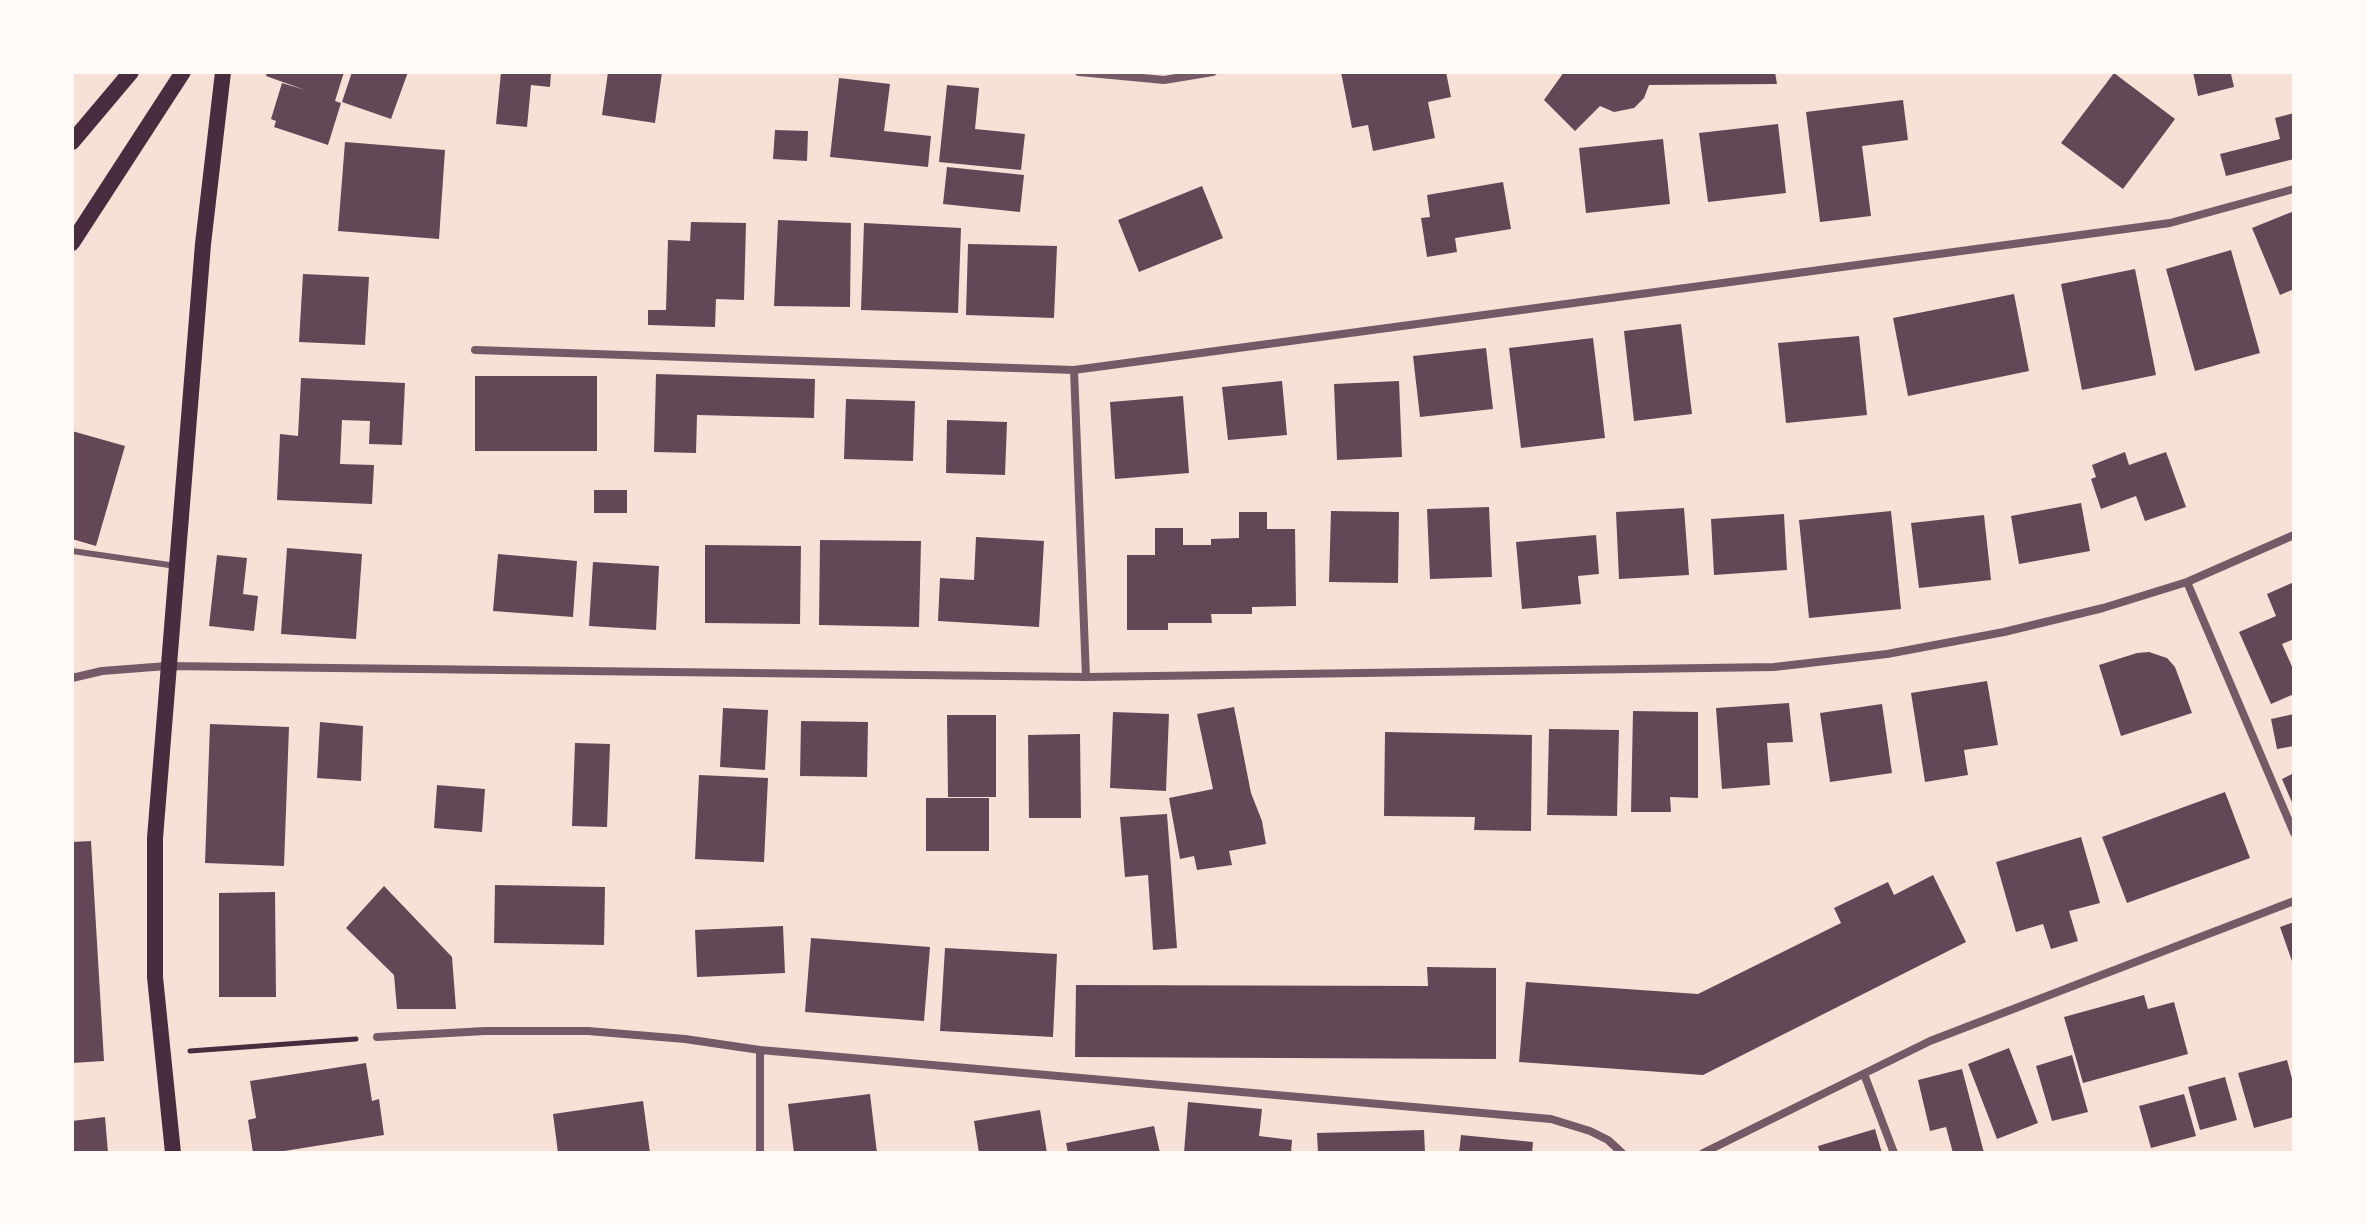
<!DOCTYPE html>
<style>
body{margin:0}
#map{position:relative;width:2366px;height:1225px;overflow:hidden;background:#f7e1d7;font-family:"IBM Plex Sans",sans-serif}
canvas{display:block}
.frame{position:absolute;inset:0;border:74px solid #fffaf5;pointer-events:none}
</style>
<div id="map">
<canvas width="2366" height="1225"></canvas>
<div class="frame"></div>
</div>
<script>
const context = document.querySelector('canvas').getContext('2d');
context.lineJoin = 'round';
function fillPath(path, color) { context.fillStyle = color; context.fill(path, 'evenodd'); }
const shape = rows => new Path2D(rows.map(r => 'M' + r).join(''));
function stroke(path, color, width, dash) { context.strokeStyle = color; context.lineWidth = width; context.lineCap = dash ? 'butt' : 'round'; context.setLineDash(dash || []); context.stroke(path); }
const building = shape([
 [267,72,344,72,335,101,341,103,328,145,274,127,276,121,271,119,282,83,305,90,266,76],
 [352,72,374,74,375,72,408,72,391,119,342,102],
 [501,72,551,72,550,87,531,85,527,127,496,124],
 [608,72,662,72,655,123,602,115],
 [1341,72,1446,72,1451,97,1428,102,1435,138,1373,151,1368,125,1352,128],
 [1564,72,1775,72,1777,84,1649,85,1644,98,1634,108,1614,112,1600,106,1575,131,1544,100],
 [2193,72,2236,72,2231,74,2234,87,2198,96],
 [2114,73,2175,119,2123,189,2061,143],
 [839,78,890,84,884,131,931,136,928,167,830,157],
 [947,85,979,88,975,129,1025,134,1021,170,939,162],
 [1903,100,1908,140,1862,146,1871,216,1820,222,1806,112],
 [2294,113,2294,159,2226,176,2220,154,2280,139,2275,118],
 [1778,124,1786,193,1708,202,1699,133],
 [775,130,808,131,807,161,773,159],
 [1663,139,1670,204,1586,213,1579,148],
 [345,142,445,150,439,239,338,231],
 [947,167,1024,175,1020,212,943,204],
 [1503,182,1511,229,1455,238,1457,252,1427,257,1421,218,1430,217,1427,195],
 [1202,186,1223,238,1139,272,1118,220],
 [2294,211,2294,289,2280,295,2252,228],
 [778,220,851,223,850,307,774,306],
 [691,222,746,223,744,300,716,299,715,327,648,325,648,310,666,310,668,240,690,241],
 [864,223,961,228,958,313,861,310],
 [968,244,1057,246,1054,318,966,315],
 [2231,250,2260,353,2195,371,2166,269],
 [2135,269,2156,375,2082,390,2061,284],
 [303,274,369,277,365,345,299,342],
 [2014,294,2029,371,1908,396,1893,318],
 [1681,324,1692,414,1634,421,1624,331],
 [1859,336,1867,415,1786,423,1778,343],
 [1593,338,1605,438,1521,448,1509,348],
 [1486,348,1493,409,1420,417,1413,356],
 [656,374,815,379,814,418,697,415,696,453,654,452],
 [475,376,597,376,597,451,475,451],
 [301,378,405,383,402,445,369,444,370,421,342,420,340,464,374,465,372,504,277,500,280,434,298,436],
 [1282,381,1287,435,1228,440,1222,387],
 [1399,381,1402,457,1337,460,1334,384],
 [1183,396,1189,473,1115,479,1110,402],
 [846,399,915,401,913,461,844,459],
 [947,420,1007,422,1005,475,946,473],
 [72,431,125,446,96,546,72,539],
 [2125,452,2129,465,2166,452,2186,507,2145,521,2136,496,2101,509,2091,479,2096,477,2092,465],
 [594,490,627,490,627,513,594,513],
 [2081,503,2090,551,2019,564,2011,516],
 [1489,507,1492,577,1430,579,1427,509],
 [1684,508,1689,575,1619,579,1616,512],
 [1331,511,1399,512,1398,583,1329,582],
 [1891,511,1901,609,1809,618,1799,520],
 [1239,512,1267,512,1267,529,1295,529,1296,606,1252,607,1252,614,1211,614,1212,623,1168,623,1168,630,1127,630,1127,555,1155,555,1155,528,1183,528,1183,545,1211,545,1211,539,1239,538],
 [1784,514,1787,570,1714,575,1711,519],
 [1984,515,1991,580,1919,588,1911,523],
 [1596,535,1599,574,1578,576,1581,604,1522,609,1516,542],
 [976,537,1044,541,1039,627,938,621,940,578,974,580],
 [820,540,921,541,919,627,819,625],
 [705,545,801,546,800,624,705,623],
 [287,548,362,554,356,639,281,634],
 [498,554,577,561,573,617,493,611],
 [217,555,247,558,243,594,258,596,254,631,209,626],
 [593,562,659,566,656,630,589,626],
 [2294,582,2294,639,2282,644,2294,671,2294,694,2271,704,2239,632,2276,616,2267,594],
 [2149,652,2167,658,2175,667,2192,713,2121,736,2099,665,2137,653],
 [1987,681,1998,745,1964,750,1968,775,1925,782,1911,693],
 [1789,703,1793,742,1767,743,1770,785,1722,789,1716,708],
 [1882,704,1892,773,1830,782,1820,713],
 [1234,707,1251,793,1262,821,1266,844,1229,851,1232,865,1197,870,1194,856,1180,859,1169,798,1213,789,1197,714],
 [723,708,768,710,765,770,720,767],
 [1633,711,1698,712,1698,798,1670,797,1671,812,1631,812],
 [1113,712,1169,714,1166,791,1110,788],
 [2294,714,2294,746,2277,749,2271,719],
 [947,715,996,715,996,797,948,797],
 [801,721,868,722,867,777,800,776],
 [320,722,363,726,361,781,317,778],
 [210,724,289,727,284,866,205,863],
 [1549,729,1619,730,1617,816,1547,815],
 [1385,732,1532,735,1531,831,1474,830,1475,817,1384,816],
 [1080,734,1081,818,1029,818,1028,735],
 [575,743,610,744,607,827,572,826],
 [2294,773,2294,807,2282,779],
 [699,775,768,778,764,862,695,859],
 [437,785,485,789,482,832,434,828],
 [2225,792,2250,858,2127,903,2102,837],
 [926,798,989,798,989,851,926,851],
 [1167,814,1177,948,1153,950,1148,875,1125,877,1120,817],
 [2081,837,2100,903,2069,911,2078,941,2051,949,2043,924,2016,932,1996,862],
 [91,841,104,1061,72,1063,72,842],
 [1933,875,1966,942,1703,1075,1519,1062,1526,982,1698,994,1841,923,1834,908,1888,882,1894,895],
 [495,885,605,887,604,945,494,943],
 [384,886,452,957,456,1009,397,1009,394,975,346,928],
 [275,892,276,997,219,997,219,893],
 [2294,922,2294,967,2280,927],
 [783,926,785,973,697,977,695,930],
 [811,938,930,947,924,1021,805,1012],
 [945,948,1057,954,1053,1037,940,1031],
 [1427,967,1496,968,1496,1059,1075,1057,1076,985,1428,986],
 [2144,995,2148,1009,2174,1002,2188,1054,2083,1083,2064,1017],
 [2009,1048,2038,1123,1997,1139,1968,1064],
 [2072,1055,2088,1112,2052,1121,2036,1066],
 [2287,1060,2294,1086,2294,1117,2254,1128,2238,1073],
 [366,1063,372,1101,379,1099,384,1135,272,1153,253,1153,248,1120,256,1118,250,1081],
 [1962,1069,1984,1153,1953,1153,1946,1127,1930,1131,1918,1080],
 [2225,1077,2237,1120,2200,1130,2188,1087],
 [870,1094,877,1153,794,1153,788,1104],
 [2184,1094,2196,1136,2151,1148,2139,1106],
 [643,1101,650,1153,558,1153,553,1114],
 [1188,1102,1262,1109,1259,1136,1292,1140,1291,1153,1184,1153],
 [1040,1110,1047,1153,979,1153,974,1121],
 [105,1117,108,1153,72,1153,72,1121],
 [1154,1126,1160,1153,1068,1153,1066,1143],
 [1875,1129,1882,1153,1820,1153,1818,1146],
 [1424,1130,1425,1153,1318,1153,1317,1133],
 [1461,1135,1533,1142,1532,1153,1459,1153]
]);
const path = shape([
 [190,1051,356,1039]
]);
const service = shape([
 [72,551,176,566]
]);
const minor = shape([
 [1079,72,1164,80,1213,72],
 [475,350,1074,370,2170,223,2294,189],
 [1074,370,1086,677],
 [2187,582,2294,833],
 [72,678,102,671,167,666,1086,677,1774,667,1887,654,2004,632,2103,608,2187,582,2294,535],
 [377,1037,485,1031,588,1031,685,1039,760,1050,1551,1119,1590,1131,1608,1140,1622,1153],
 [1864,1074,1894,1153],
 [760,1153,760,1050],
 [1703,1153,1930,1041,2294,901]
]);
const secondary = shape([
 [72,142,131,72],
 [72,243,183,72],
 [173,1153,155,977,155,838,203,244,223,72]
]);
fillPath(building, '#644757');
stroke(path, '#4a2c40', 5);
stroke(service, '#755966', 6);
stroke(minor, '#755966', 8);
stroke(secondary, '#4a2c40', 16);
</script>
